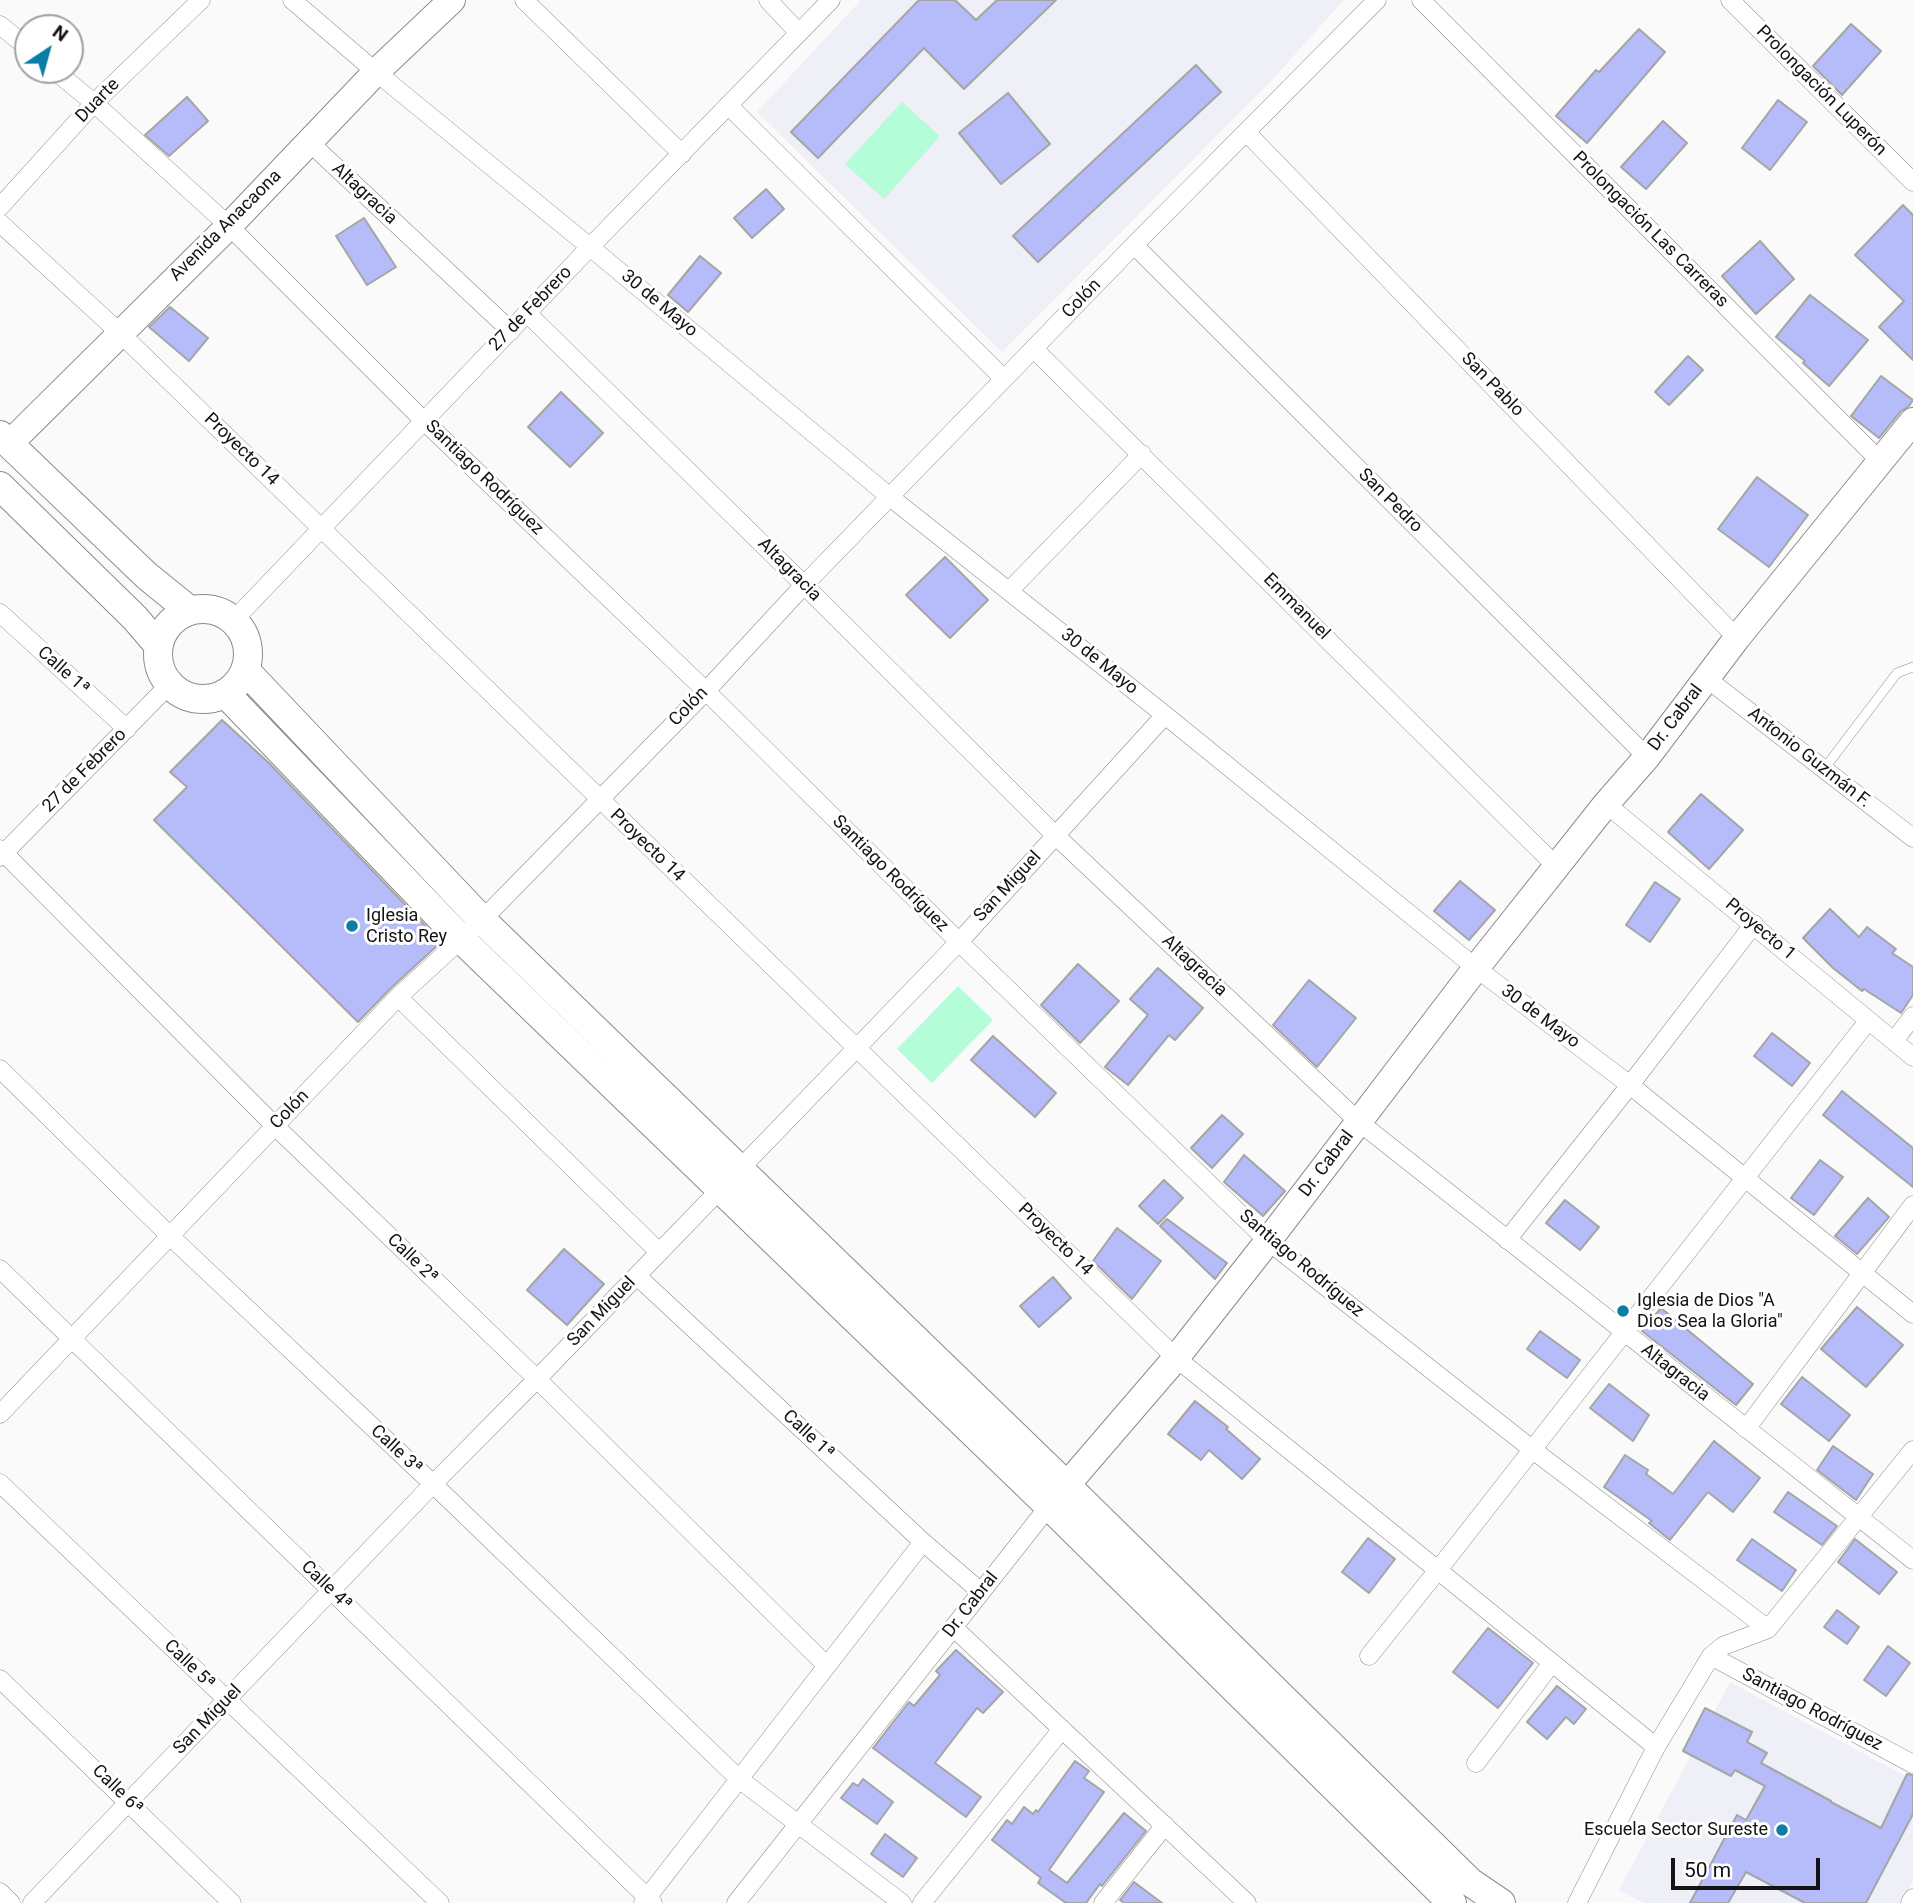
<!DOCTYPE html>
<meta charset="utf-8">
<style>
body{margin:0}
#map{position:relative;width:1913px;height:1903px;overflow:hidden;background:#fafafb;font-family:Roboto,sans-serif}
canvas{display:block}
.north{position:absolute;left:14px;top:14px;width:70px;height:70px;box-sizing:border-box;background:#fff;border:2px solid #a1a1a1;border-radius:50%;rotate:36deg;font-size:19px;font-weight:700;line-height:28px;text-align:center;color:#131314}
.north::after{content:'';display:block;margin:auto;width:24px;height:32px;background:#0a7ea5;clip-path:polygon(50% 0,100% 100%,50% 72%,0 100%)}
.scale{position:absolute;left:1671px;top:1858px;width:149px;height:32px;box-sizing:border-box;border:4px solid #131314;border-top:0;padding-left:9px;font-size:21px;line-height:24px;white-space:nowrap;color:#131314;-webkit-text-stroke:5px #fff;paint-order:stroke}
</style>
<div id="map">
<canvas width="1913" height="1903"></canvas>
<div class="north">N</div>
<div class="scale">50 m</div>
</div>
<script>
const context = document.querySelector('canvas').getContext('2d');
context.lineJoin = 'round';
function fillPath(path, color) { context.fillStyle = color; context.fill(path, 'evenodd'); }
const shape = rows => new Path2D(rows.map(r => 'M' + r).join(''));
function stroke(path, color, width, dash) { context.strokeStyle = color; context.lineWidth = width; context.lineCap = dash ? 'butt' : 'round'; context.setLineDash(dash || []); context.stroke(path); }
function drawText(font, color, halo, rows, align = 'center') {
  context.font = font + ' Roboto,sans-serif'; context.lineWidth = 6; context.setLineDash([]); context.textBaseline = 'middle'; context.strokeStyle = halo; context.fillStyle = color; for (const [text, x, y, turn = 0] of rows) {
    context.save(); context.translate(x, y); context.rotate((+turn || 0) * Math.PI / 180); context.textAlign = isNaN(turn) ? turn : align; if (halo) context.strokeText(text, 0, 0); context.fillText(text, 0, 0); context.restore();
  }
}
const built = shape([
 [861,0,1344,0,1269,83,1002,352,757,112],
 [1730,1682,1913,1780,1913,1881,1901,1903,1644,1903,1619,1890]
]);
const green = shape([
 [902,102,940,136,884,199,845,164],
 [958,986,993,1020,932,1083,897,1049]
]);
const building = shape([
 [919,0,955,0,976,20,997,0,1056,0,964,89,924,48,818,158,791,132,919,0],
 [1851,24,1881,51,1842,95,1813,66,1851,24],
 [1639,29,1665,52,1587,143,1556,116,1596,70,1599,72,1639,29],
 [1196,65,1221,92,1038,262,1013,236,1196,65],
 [1008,93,1050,144,1001,184,959,133,1008,93],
 [187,97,208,121,169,156,145,135,187,97],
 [1778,100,1807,122,1770,170,1742,148,1778,100],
 [1663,121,1687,143,1646,189,1621,167,1663,121],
 [766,189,784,209,752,238,734,218,766,189],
 [1903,205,1913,215,1913,360,1879,327,1904,301,1855,255,1903,205],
 [364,218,396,267,367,285,336,236,364,218],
 [1760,241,1794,279,1756,314,1722,276,1760,241],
 [700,256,721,273,688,312,668,295,700,256],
 [1810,295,1868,340,1829,386,1803,363,1805,361,1776,337,1810,295],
 [170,307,208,338,189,361,149,327,170,307],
 [1688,356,1703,370,1669,405,1655,392,1688,356],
 [1881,376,1913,400,1909,406,1901,411,1879,438,1851,416,1881,376],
 [561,392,603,433,570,467,528,427,561,392],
 [1757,477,1808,515,1769,567,1718,529,1757,477],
 [945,557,988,600,950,638,906,595,945,557],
 [222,720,269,763,441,942,390,989,358,1022,154,820,187,787,170,772,222,720],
 [1701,794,1743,830,1709,869,1668,832,1701,794],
 [1460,881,1495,910,1469,940,1434,911,1460,881],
 [1655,882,1680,899,1650,942,1626,925,1655,882],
 [1830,909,1859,937,1867,927,1896,949,1892,953,1913,967,1913,995,1901,1013,1864,989,1862,991,1833,968,1803,938,1830,909],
 [1078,964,1119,1001,1080,1043,1041,1005,1078,964],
 [1158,968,1203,1008,1175,1040,1169,1035,1128,1085,1105,1067,1148,1015,1130,999,1158,968],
 [1309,980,1356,1018,1317,1067,1273,1025,1309,980],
 [1772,1033,1810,1063,1792,1086,1754,1056,1772,1033],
 [993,1036,1056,1093,1035,1117,971,1060,993,1036],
 [1842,1091,1913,1148,1913,1187,1823,1115,1842,1091],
 [1222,1115,1243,1134,1212,1168,1191,1148,1222,1115],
 [1244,1155,1285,1191,1263,1216,1224,1182,1244,1155],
 [1820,1160,1843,1177,1814,1215,1791,1198,1820,1160],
 [1164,1180,1183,1198,1158,1224,1139,1206,1164,1180],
 [1868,1198,1889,1217,1857,1254,1835,1236,1868,1198],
 [1565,1200,1599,1227,1580,1250,1546,1223,1565,1200],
 [1167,1219,1227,1263,1215,1279,1160,1226,1167,1219],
 [1117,1228,1161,1261,1132,1299,1093,1261,1117,1228],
 [564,1249,604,1284,567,1325,527,1290,564,1249],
 [1053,1277,1071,1298,1039,1327,1020,1306,1053,1277],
 [1857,1307,1903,1345,1866,1387,1821,1349,1857,1307],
 [1661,1308,1753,1384,1736,1405,1642,1331,1661,1308],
 [1540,1331,1580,1360,1567,1378,1527,1349,1540,1331],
 [1802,1377,1850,1415,1829,1441,1781,1404,1802,1377],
 [1609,1384,1649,1415,1633,1441,1590,1408,1609,1384],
 [1195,1401,1228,1427,1226,1429,1260,1459,1242,1479,1209,1450,1201,1460,1168,1434,1195,1401],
 [1714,1441,1760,1478,1733,1512,1708,1492,1670,1540,1649,1523,1652,1521,1604,1487,1625,1455,1648,1470,1646,1474,1673,1494,1714,1441],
 [1833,1446,1873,1474,1856,1500,1817,1470,1833,1446],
 [1788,1492,1837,1526,1822,1545,1774,1512,1788,1492],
 [1368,1538,1395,1559,1369,1593,1342,1572,1368,1538],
 [1752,1539,1796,1570,1782,1591,1737,1560,1752,1539],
 [1855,1539,1897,1572,1879,1594,1838,1562,1855,1539],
 [1837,1610,1859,1627,1847,1644,1824,1627,1837,1610],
 [1488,1628,1533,1663,1498,1708,1453,1672,1488,1628],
 [1888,1646,1910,1663,1886,1696,1864,1680,1888,1646],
 [956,1650,1003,1692,983,1713,977,1708,935,1763,981,1797,966,1817,873,1748,909,1702,914,1706,940,1675,936,1671,956,1650],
 [1557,1686,1586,1709,1574,1724,1566,1717,1547,1739,1527,1722,1557,1686],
 [1705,1708,1752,1732,1747,1742,1767,1753,1761,1763,1831,1801,1831,1802,1881,1828,1907,1774,1913,1775,1913,1814,1866,1903,1805,1903,1746,1872,1728,1903,1690,1903,1737,1815,1746,1820,1765,1786,1735,1770,1731,1776,1683,1751,1705,1708],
 [1075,1761,1089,1771,1084,1778,1104,1792,1049,1870,1067,1883,1124,1813,1146,1831,1102,1886,1100,1884,1086,1903,1066,1903,1038,1883,1041,1878,992,1840,1007,1820,1012,1824,1024,1807,1033,1814,1036,1810,1038,1812,1075,1761],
 [863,1779,893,1802,877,1824,841,1798,853,1783,858,1786,863,1779],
 [885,1834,917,1858,903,1877,871,1854,885,1834],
 [1134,1882,1162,1903,1124,1903,1120,1900,1134,1882]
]);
const lane = shape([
 [1824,769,1897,673,1913,667]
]);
const street = shape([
 [292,0,376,72,590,247,890,497,1165,715,1476,968,1630,1085,1913,1314],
 [524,0,682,154],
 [768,0,799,33],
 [1421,0,1880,461],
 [1730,0,1913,182],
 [0,25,28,48],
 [54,70,94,103,229,226,424,421,706,691,959,942,1268,1241,1533,1450,1768,1629],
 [728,105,1004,379],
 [1247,133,1737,638],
 [309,142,511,331],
 [0,207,94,103,201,0],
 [0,223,120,333,1176,1358,1656,1747],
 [1134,245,1647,757],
 [528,314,804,585,1056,836,1359,1122,1913,1560],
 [1034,349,1557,867],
 [1010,590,1142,454],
 [0,613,127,729],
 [234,620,590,247,831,0],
 [1706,678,1913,838],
 [1606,804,1913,1057],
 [0,849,275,1126,537,1379,827,1666],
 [0,857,169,685],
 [398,997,659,1252],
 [1894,1041,1913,1016],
 [0,1069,170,1236,433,1484,739,1779,902,1903],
 [1507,1240,1630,1085,1754,924],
 [0,1269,653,1903],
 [637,1276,923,1542,981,1592],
 [0,1414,398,997,482,920,706,691,804,585,1134,245,1377,0],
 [1746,1429,1913,1205],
 [0,1483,440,1903],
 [953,1627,1247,1903],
 [1369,1656,1438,1570,1868,1021],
 [1711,1656,1913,1764],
 [0,1679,232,1903],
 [1476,1763,1552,1663],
 [0,1892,11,1903],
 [32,1903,433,1484,537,1379,959,942,1165,715],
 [643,1903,923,1542],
 [736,1903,1049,1506],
 [922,1903,1062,1729],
 [1103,1903,1165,1825],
 [1577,1903,1656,1747,1711,1656,1723,1646,1768,1629,1913,1450],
 [1910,1903,1913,1898]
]);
const secondary = shape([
 [9,444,229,226,376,72,452,0],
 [1053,1501,1176,1358,1268,1241,1476,968,1606,804,1647,757,1737,638,1913,421]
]);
const primary = shape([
 [0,435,147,576,189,610],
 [0,486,135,618,158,645],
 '158 654a45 45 0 1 1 90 0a45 45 0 1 1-90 0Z',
 [246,671,482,920,1066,1485,1470,1882,1501,1903],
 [226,694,461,939,1049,1506,1452,1903]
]);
const markers = [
 [352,926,7,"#0a7ea5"],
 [1623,1311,7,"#0a7ea5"],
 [1782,1830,7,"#0a7ea5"]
];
const streetNames = [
 ["Prolongación Luperón",1821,91,45],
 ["Duarte",98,101,-46],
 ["Altagracia",364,194,43],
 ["Avenida Anacaona",226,226,-45],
 ["Prolongación Las Carreras",1650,230,45],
 ["Colón",1082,299,-46],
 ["30 de Mayo",659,304,40],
 ["27 de Febrero",531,309,-46],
 ["San Pablo",1492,385,46],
 ["Proyecto 14",241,450,44],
 ["Santiago Rodríguez",484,478,44],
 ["San Pedro",1390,501,45],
 ["Altagracia",789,570,45],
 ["Emmanuel",1296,607,45],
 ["30 de Mayo",1099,662,39],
 ["Calle 1ª",63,671,42],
 ["Colón",689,707,-46],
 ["Dr. Cabral",1676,718,-53],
 ["Antonio Guzmán F.",1809,758,38],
 ["27 de Febrero",85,771,-45],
 ["Proyecto 14",647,846,44],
 ["Santiago Rodríguez",890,874,45],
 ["San Miguel",1008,887,-47],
 ["Proyecto 1",1760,930,40],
 ["Altagracia",1194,966,43],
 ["30 de Mayo",1540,1017,37],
 ["Colón",290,1110,-46],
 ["Dr. Cabral",1327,1164,-53],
 ["Proyecto 14",1055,1240,44],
 ["Calle 2ª",412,1259,44],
 ["Santiago Rodríguez",1301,1264,40],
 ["San Miguel",602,1312,-46],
 ["Altagracia",1675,1373,38],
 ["Calle 1ª",808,1435,43],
 ["Calle 3ª",396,1450,43],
 ["Calle 4ª",326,1586,44],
 ["Dr. Cabral",971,1605,-52],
 ["Calle 5ª",189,1665,44],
 ["Santiago Rodríguez",1812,1710,28],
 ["San Miguel",208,1720,-46],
 ["Calle 6ª",117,1790,44]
];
const poiNames = [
 ["Iglesia",366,916],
 ["Cristo Rey",366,937],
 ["Iglesia de Dios \"A",1637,1301],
 ["Dios Sea la Gloria\"",1637,1322],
 ["Escuela Sector Sureste",1768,1830,"right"]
];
fillPath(built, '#eeeff7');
fillPath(green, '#b5fdd8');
fillPath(building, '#b6bbfa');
stroke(building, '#a4a5a5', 2);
stroke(lane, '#8c8c8d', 10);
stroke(street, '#8c8c8d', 19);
stroke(secondary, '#8c8c8d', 28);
stroke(primary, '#8c8c8d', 30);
stroke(lane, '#fff', 9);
stroke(street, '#fff', 18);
stroke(secondary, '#fff', 26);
stroke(primary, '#fff', 28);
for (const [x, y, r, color] of markers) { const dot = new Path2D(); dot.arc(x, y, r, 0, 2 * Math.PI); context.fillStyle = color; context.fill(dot); stroke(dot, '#fff', 2.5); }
drawText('18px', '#131314', '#fff', streetNames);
drawText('18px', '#131314', '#fff', poiNames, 'left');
</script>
